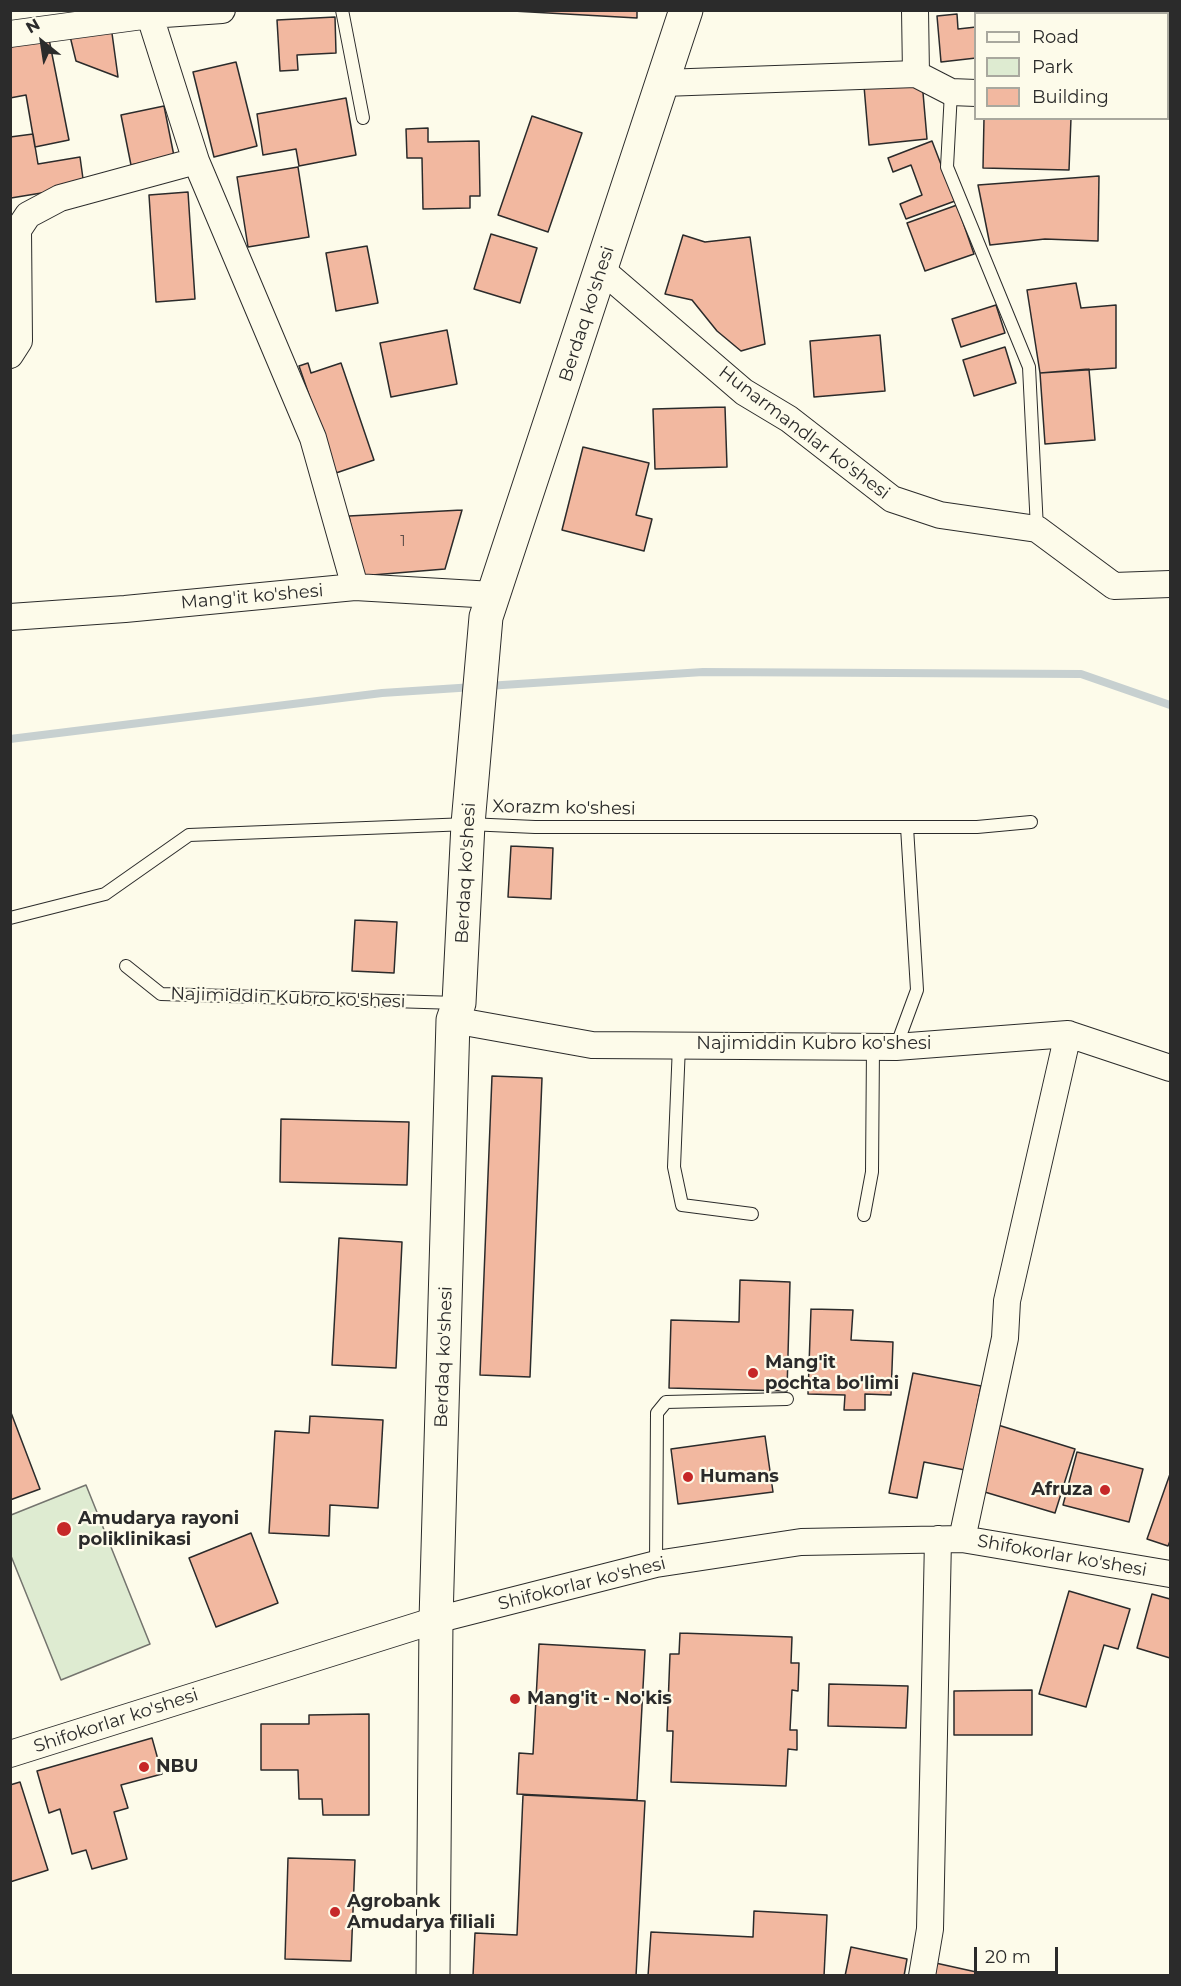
<!DOCTYPE html>
<style>
body{margin:0}
#map{position:relative;width:1181px;height:1986px;overflow:hidden;background:#fdfbea;font-family:Montserrat,sans-serif}
canvas{display:block}
.frame{position:absolute;inset:0;border:12px solid #2b2b2b;pointer-events:none}
.legend{position:absolute;left:974px;top:12px;width:195px;height:108px;box-sizing:border-box;background:#fdfbea;border:2px solid #a9a89e;margin:0;padding:8px 10px;list-style:none;font-size:18px;color:#2b2b2b}
.legend li{display:flex;align-items:center;gap:12px;height:30px}
.legend b{width:30px;border:2px solid #a9a89e}
.north{position:absolute;left:12px;top:12px;width:60px;height:60px;-webkit-text-stroke:4px #fdfbea;paint-order:stroke;rotate:330deg;font-size:16px;font-weight:700;line-height:24px;text-align:center;color:#2b2b2b}
.north::after{content:'';display:block;margin:auto;width:21px;height:27px;background:#2b2b2b;clip-path:polygon(50% 0,100% 100%,50% 72%,0 100%)}
.scale{position:absolute;left:974px;top:1947px;width:84px;height:27px;box-sizing:border-box;border:3px solid #2b2b2b;border-top:0;padding-left:8px;font-size:18px;line-height:21px;white-space:nowrap;color:#2b2b2b;-webkit-text-stroke:4px #fdfbea;paint-order:stroke}
</style>
<div id="map">
<canvas width="1181" height="1986"></canvas>
<div class="frame"></div>
<ul class="legend">
<li><b style="height:8px;background:#fdfbea"></b>Road</li>
<li><b style="height:16px;background:#deebd1"></b>Park</li>
<li><b style="height:16px;background:#f2b8a0"></b>Building</li>
</ul>
<div class="north">N</div>
<div class="scale">20 m</div>
</div>
<script>
const context = document.querySelector('canvas').getContext('2d');
context.lineJoin = 'round';
function fillPath(path, color) { context.fillStyle = color; context.fill(path, 'evenodd'); }
const shape = rows => new Path2D(rows.map(r => 'M' + r).join(''));
function stroke(path, color, width, dash) { context.strokeStyle = color; context.lineWidth = width; context.lineCap = dash ? 'butt' : 'round'; context.setLineDash(dash || []); context.stroke(path); }
function drawText(font, color, halo, rows, align = 'center') {
  context.font = font + ' Montserrat,sans-serif'; context.lineWidth = 4.5; context.setLineDash([]); context.textBaseline = 'middle'; context.strokeStyle = halo; context.fillStyle = color; for (const [text, x, y, turn = 0] of rows) {
    context.save(); context.translate(x, y); context.rotate((+turn || 0) * Math.PI / 180); context.textAlign = isNaN(turn) ? turn : align; if (halo) context.strokeText(text, 0, 0); context.fillText(text, 0, 0); context.restore();
  }
}
const green = shape([
 [86,1485,150,1644,61,1680,11,1556,11,1515,86,1485]
]);
const stream = shape([
 [487,686,703,672,1081,674,1170,705],
 [10,739,382,693,474,687]
]);
const building = shape([
 [495,10,637,10,637,18,495,10],
 [1002,10,1054,10,1054,14,1002,14,1002,10],
 [1068,10,1116,10,1116,14,1068,14,1068,10],
 [1127,10,1168,10,1168,17,1168,14,1127,14,1127,10],
 [957,14,958,29,976,27,976,58,941,62,937,16,957,14],
 [335,17,336,53,297,55,298,70,280,71,277,20,335,17],
 [111,26,118,77,76,61,69,32,111,26],
 [49,39,69,140,35,147,26,95,10,98,10,47,49,39],
 [236,62,257,146,214,157,193,72,236,62],
 [922,81,927,139,869,145,864,86,922,81],
 [346,98,356,155,299,166,296,149,263,155,257,114,346,98],
 [164,106,174,156,131,165,121,115,164,106],
 [532,116,582,133,548,232,498,215,532,116],
 [984,118,1071,118,1069,170,983,168,984,118],
 [428,128,428,142,479,141,480,196,470,196,470,208,423,209,422,158,407,158,406,129,428,128],
 [33,134,38,164,80,157,84,186,11,198,10,137,33,134],
 [932,141,955,201,906,219,900,204,922,195,911,165,893,172,888,158,932,141],
 [298,167,309,237,248,247,237,177,298,167],
 [1099,176,1098,241,1045,239,990,245,978,185,1099,176],
 [188,192,195,299,156,302,149,195,188,192],
 [957,205,974,254,925,271,907,223,957,205],
 [491,234,537,248,520,303,474,289,491,234],
 [683,235,705,242,750,237,765,344,741,351,717,331,692,300,665,294,683,235],
 [367,246,378,303,336,311,326,253,367,246],
 [1076,283,1081,308,1116,305,1116,368,1040,373,1027,290,1076,283],
 [996,305,1005,333,961,347,952,319,996,305],
 [447,330,457,384,391,397,380,343,447,330],
 [880,335,885,391,814,397,810,341,880,335],
 [1005,347,1016,383,974,396,963,360,1005,347],
 [308,363,311,373,341,363,374,460,336,473,299,366,308,363],
 [1089,369,1095,440,1045,444,1040,373,1089,369],
 [725,407,727,467,655,469,653,409,725,407],
 [583,447,649,463,636,515,652,519,644,551,562,530,583,447],
 [462,510,445,569,360,576,349,516,462,510],
 [511,846,553,848,551,899,508,897,511,846],
 [355,920,397,922,394,973,352,971,355,920],
 [492,1076,542,1078,530,1377,480,1375,492,1076],
 [281,1119,409,1122,407,1185,280,1182,281,1119],
 [339,1238,402,1242,396,1368,332,1365,339,1238],
 [740,1280,790,1282,787,1391,669,1388,671,1320,739,1322,740,1280],
 [811,1309,853,1310,851,1340,893,1342,891,1395,865,1394,865,1410,844,1410,845,1395,808,1394,811,1309],
 [913,1373,981,1386,965,1470,924,1462,917,1498,889,1493,913,1373],
 [10,1410,40,1489,10,1500,10,1410],
 [310,1416,383,1420,378,1508,330,1505,329,1536,269,1533,275,1431,309,1433,310,1416],
 [998,1425,1075,1449,1055,1513,978,1490,998,1425],
 [765,1436,773,1492,678,1504,671,1449,765,1436],
 [1077,1452,1143,1469,1129,1522,1063,1505,1077,1452],
 [1170,1474,1170,1541,1168,1546,1147,1539,1170,1474],
 [251,1533,278,1603,216,1627,189,1558,251,1533],
 [1069,1591,1130,1609,1118,1649,1104,1645,1086,1707,1039,1694,1069,1591],
 [1152,1594,1170,1599,1170,1658,1137,1648,1152,1594],
 [680,1633,792,1637,791,1663,799,1663,798,1691,792,1690,790,1730,797,1730,797,1750,788,1749,786,1786,671,1782,673,1731,667,1731,670,1654,679,1654,680,1633],
 [539,1644,645,1650,637,1800,517,1794,519,1753,533,1754,539,1644],
 [829,1684,908,1686,906,1728,828,1726,829,1684],
 [1032,1690,1032,1735,954,1735,954,1691,1032,1690],
 [369,1714,369,1815,323,1815,322,1799,299,1799,298,1770,261,1770,261,1724,309,1724,309,1715,369,1714],
 [152,1738,162,1774,121,1785,128,1808,114,1812,127,1859,92,1869,86,1850,72,1854,60,1809,49,1813,37,1771,152,1738],
 [20,1782,48,1870,10,1882,10,1785,20,1782],
 [523,1795,645,1801,636,1976,473,1976,475,1933,517,1935,523,1795],
 [288,1858,355,1860,351,1961,285,1959,288,1858],
 [754,1911,827,1915,824,1976,648,1976,651,1932,753,1937,754,1911],
 [851,1947,907,1959,904,1976,845,1976,851,1947],
 [931,1962,990,1975,990,1976,928,1976,931,1962]
]);
const lane = shape([
 [342,10,363,118],
 [951,92,947,167,1029,367,1037,529],
 [10,918,105,894,189,835,468,824,535,827,977,827,1031,822],
 [126,966,161,994,457,1003],
 [679,1045,674,1167,682,1205,752,1214],
 [896,1047,917,990,907,827],
 [864,1215,872,1172,873,1047],
 [656,1564,657,1413,666,1402,787,1399]
]);
const street = shape([
 [148,10,196,161,313,438,355,587],
 [915,10,916,74],
 [10,34,150,15,222,10],
 [663,83,916,74,951,92,976,93],
 [1168,97,1170,97],
 [602,270,744,392,789,419,892,499,940,515,1037,529,1114,586,1170,584],
 [10,355,19,341,18,230,28,215,60,198,196,161],
 [10,617,125,609,355,587,493,595],
 [453,1020,592,1045,896,1047,1068,1034,1170,1068],
 [962,1539,1005,1338,1007,1301,1068,1034],
 [10,1754,436,1620,656,1564,801,1542,962,1539,1170,1574],
 [922,1976,930,1929,938,1539]
]);
const secondary = shape([
 [433,1976,436,1620,453,1020,459,1003,468,824,486,617,686,10]
]);
const markers = [
 [753,1373,6,"#c62828"],
 [688,1477,6,"#c62828"],
 [1105,1490,6,"#c62828"],
 [64,1529,8,"#c62828"],
 [515,1699,6,"#c62828"],
 [144,1767,6,"#c62828"],
 [335,1912,6,"#c62828"]
];
const numberNames = [
 ["1",403,542]
];
const streetNames = [
 ["Berdaq ko'shesi",587,314,-72],
 ["Hunarmandlar ko'shesi",804,433,37],
 ["Mang'it ko'shesi",252,597,-5],
 ["Xorazm ko'shesi",564,808,1],
 ["Berdaq ko'shesi",466,873,-87],
 ["Najimiddin Kubro ko'shesi",288,998,2],
 ["Najimiddin Kubro ko'shesi",814,1044],
 ["Berdaq ko'shesi",444,1357,-88],
 ["Shifokorlar ko'shesi",1062,1556,10],
 ["Shifokorlar ko'shesi",582,1584,-14],
 ["Shifokorlar ko'shesi",116,1721,-18]
];
const poiNames = [
 ["Mang'it",765,1363],
 ["pochta bo'limi",765,1384],
 ["Humans",700,1477],
 ["Afruza",1093,1490,"right"],
 ["Amudarya rayoni",78,1519],
 ["poliklinikasi",78,1540],
 ["Mang'it - No'kis",527,1699],
 ["NBU",156,1767],
 ["Agrobank",347,1902],
 ["Amudarya filiali",347,1923]
];
fillPath(green, '#deebd1');
stroke(green, '#74746e', 1.5);
stroke(stream, '#c7d0d0', 8);
fillPath(building, '#f2b8a0');
stroke(building, '#2b2b2b', 1.5);
stroke(lane, '#2b2b2b', 14);
stroke(street, '#2b2b2b', 28);
stroke(secondary, '#2b2b2b', 35);
stroke(lane, '#fdfbea', 12);
stroke(street, '#fdfbea', 26);
stroke(secondary, '#fdfbea', 33);
for (const [x, y, r, color] of markers) { const dot = new Path2D(); dot.arc(x, y, r, 0, 2 * Math.PI); context.fillStyle = color; context.fill(dot); stroke(dot, '#fdfbea', 2); }
drawText('15px', '#5d4e48', null, numberNames);
drawText('18px', '#2b2b2b', '#fdfbea', streetNames);
drawText('bold 18px', '#2b2b2b', '#fdfbea', poiNames, 'left');
</script>
